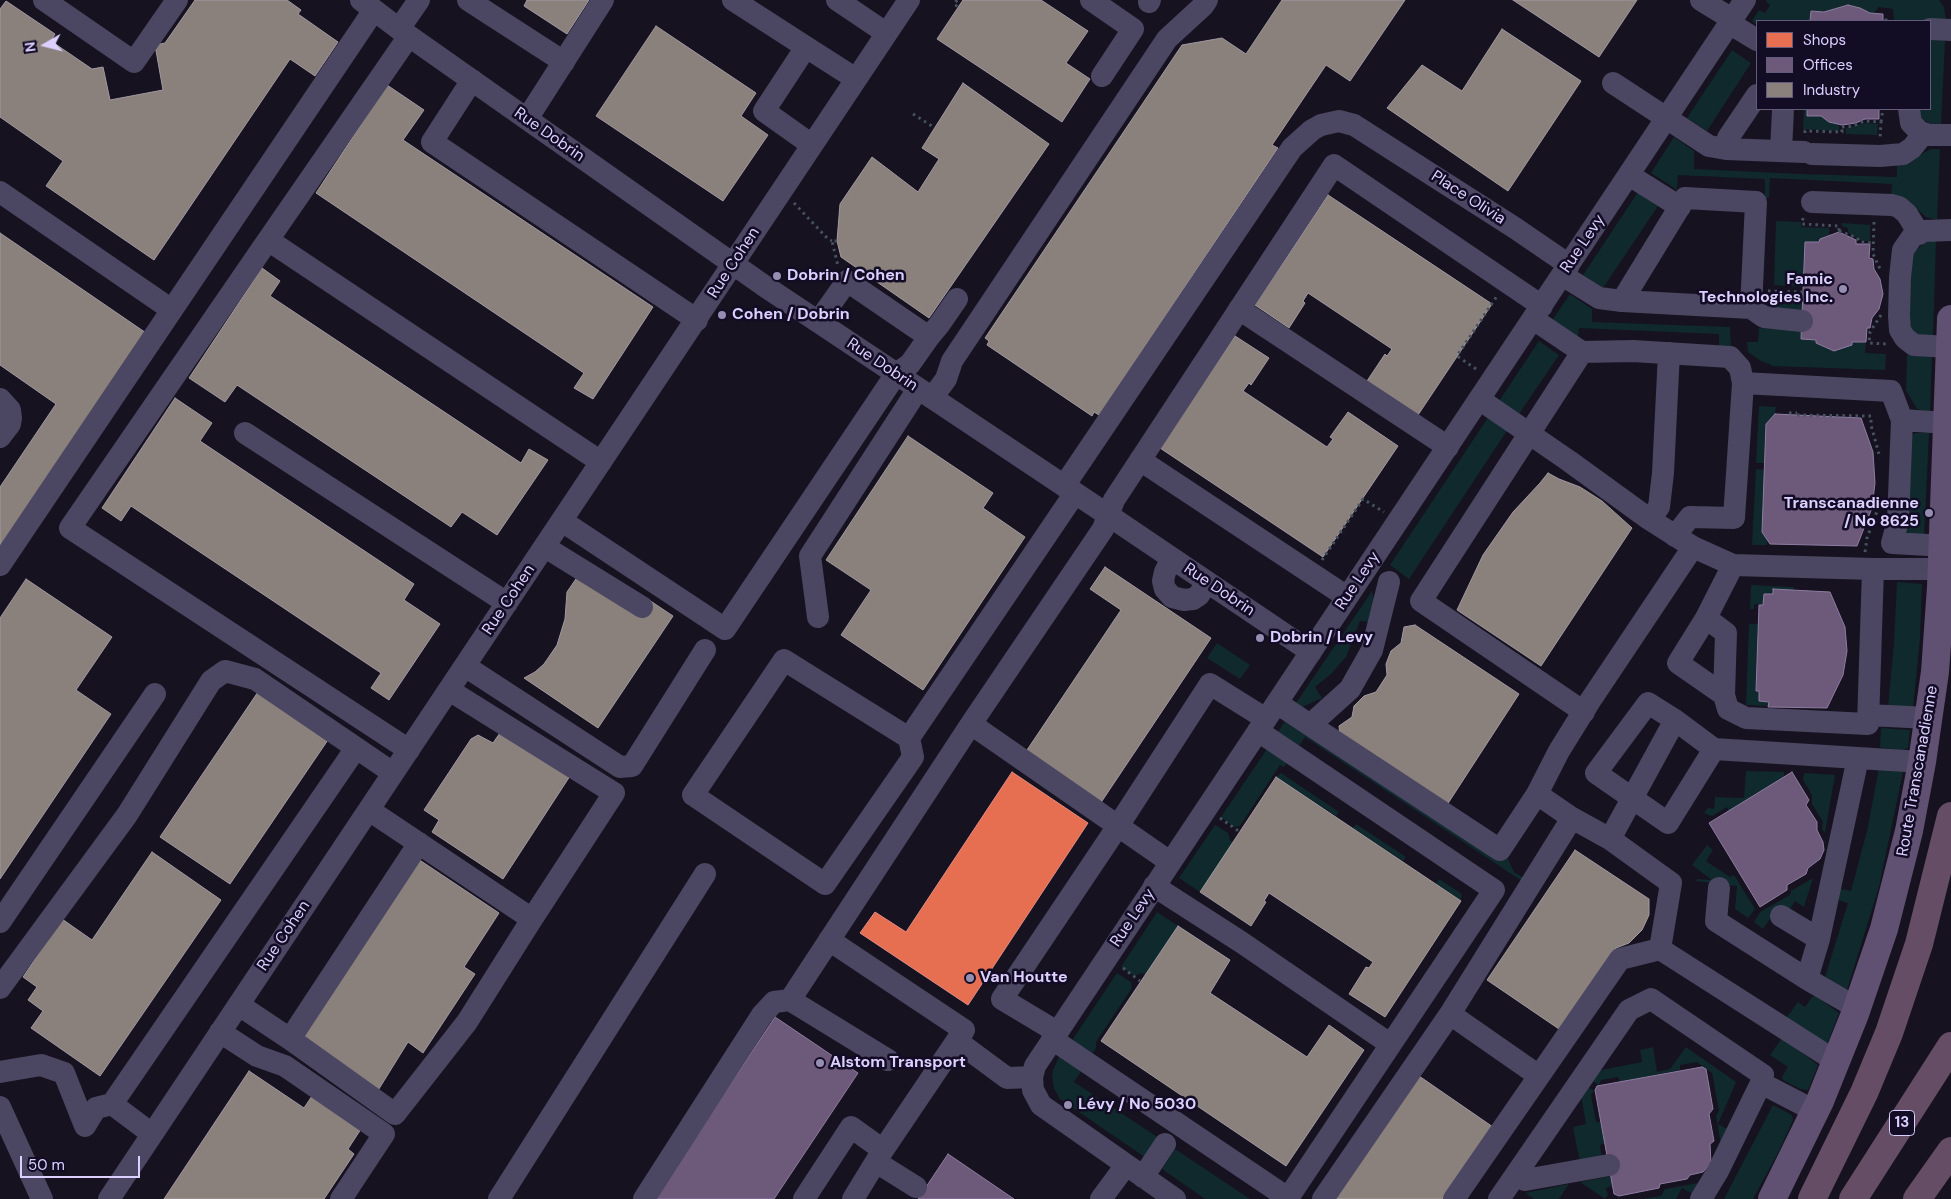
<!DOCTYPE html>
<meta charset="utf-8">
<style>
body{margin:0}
#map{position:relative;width:1951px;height:1199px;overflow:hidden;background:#16121f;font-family:"DM Sans",sans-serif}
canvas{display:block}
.legend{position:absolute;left:1756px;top:20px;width:175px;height:90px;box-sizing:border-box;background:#130c25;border:1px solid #635a7c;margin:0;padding:6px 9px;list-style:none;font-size:15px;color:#dbd0ff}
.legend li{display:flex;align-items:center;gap:10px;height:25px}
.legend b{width:25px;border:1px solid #635a7c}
.north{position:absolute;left:20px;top:20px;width:50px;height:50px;-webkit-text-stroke:4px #130c25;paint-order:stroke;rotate:262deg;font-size:14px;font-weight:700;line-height:20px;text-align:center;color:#dbd0ff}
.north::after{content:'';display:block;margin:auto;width:18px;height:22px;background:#dbd0ff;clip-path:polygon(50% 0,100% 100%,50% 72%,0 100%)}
.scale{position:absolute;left:20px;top:1156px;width:120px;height:22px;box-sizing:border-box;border:2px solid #dbd0ff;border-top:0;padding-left:6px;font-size:15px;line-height:18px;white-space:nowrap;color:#dbd0ff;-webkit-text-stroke:4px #130c25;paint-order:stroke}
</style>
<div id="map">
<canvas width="1951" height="1199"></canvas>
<ul class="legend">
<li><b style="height:14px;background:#e76f51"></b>Shops</li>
<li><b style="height:14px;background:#6d597a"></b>Offices</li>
<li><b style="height:14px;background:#8a817c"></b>Industry</li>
</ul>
<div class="north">N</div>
<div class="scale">50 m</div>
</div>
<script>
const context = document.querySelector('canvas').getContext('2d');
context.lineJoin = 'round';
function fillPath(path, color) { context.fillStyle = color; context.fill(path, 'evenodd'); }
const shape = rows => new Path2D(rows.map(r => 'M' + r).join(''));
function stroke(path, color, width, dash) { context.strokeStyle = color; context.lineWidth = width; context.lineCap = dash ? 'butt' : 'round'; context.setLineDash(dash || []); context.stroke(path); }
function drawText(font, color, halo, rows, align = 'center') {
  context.font = font + ' "DM Sans",sans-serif'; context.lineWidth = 5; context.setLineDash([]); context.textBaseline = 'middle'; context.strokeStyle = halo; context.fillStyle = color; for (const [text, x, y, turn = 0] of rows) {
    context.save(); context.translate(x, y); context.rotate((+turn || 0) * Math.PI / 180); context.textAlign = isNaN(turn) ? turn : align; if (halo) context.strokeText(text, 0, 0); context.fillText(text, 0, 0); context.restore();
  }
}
const green = shape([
 [1767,0,1939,0,1944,7,1946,20,1894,21,1893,9,1879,7,1874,13,1870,13,1848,5,1824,12,1811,11,1810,21,1757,21,1757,25,1752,21,1759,10,1765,13,1770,5,1766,2],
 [1930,39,1945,41,1941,125,1933,125,1924,120,1917,113,1916,109,1930,109],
 [1732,50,1751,63,1707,131,1687,118],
 [1804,109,1807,109,1807,116,1821,116,1839,124,1839,131,1803,129],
 [1864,123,1878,124,1877,135,1846,134,1846,128],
 [1674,137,1694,151,1694,169,1801,174,1897,177,1897,163,1909,164,1925,152,1932,149,1940,149,1937,220,1926,217,1908,201,1891,197,1892,184,1770,178,1769,198,1765,198,1765,179,1678,175,1677,190,1651,173],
 [1638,192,1658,206,1603,288,1583,275],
 [1776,221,1801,222,1801,227,1829,228,1829,234,1831,234,1820,239,1819,242,1805,242,1803,287,1774,285],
 [1842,223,1870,225,1870,241,1862,241,1851,235,1848,232,1848,228,1842,226],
 [1930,240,1936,240,1933,337,1919,337,1909,328,1909,263,1915,250],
 [1570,294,1592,309,1592,322,1730,327,1731,349,1719,348,1719,334,1579,328,1578,337,1551,322],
 [1774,297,1803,298,1802,310,1773,312],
 [1759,328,1801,330,1801,339,1816,340,1816,343,1834,351,1851,345,1852,342,1866,342,1865,353,1886,354,1885,370,1773,366,1761,361,1748,352,1747,342,1758,342],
 [1539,341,1559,355,1519,414,1499,401],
 [1907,355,1932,356,1930,412,1917,409,1906,390],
 [1759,406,1776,407,1775,414,1766,424,1765,463,1756,463],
 [1489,416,1508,429,1409,579,1390,565],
 [1915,433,1929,433,1924,538,1912,538,1904,529,1908,439],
 [1756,469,1765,470,1762,532,1767,539,1767,545,1752,545],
 [1897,582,1922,584,1920,639,1913,708,1888,707,1894,642],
 [1751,585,1794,587,1793,590,1773,590,1773,594,1764,594,1763,605,1754,604,1754,609,1750,609],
 [1372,591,1374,601,1372,622,1360,621,1346,657,1331,674,1315,687,1322,698,1298,709,1294,706],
 [1749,624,1758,624,1756,690,1759,691,1759,701,1769,702,1768,706,1746,705],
 [1217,643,1250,665,1240,679,1207,658],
 [1288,717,1508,859,1514,872,1524,878,1522,881,1305,737,1298,747,1277,733],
 [1881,728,1910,730,1908,748,1903,750,1882,748,1880,746],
 [1267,749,1287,763,1284,767,1280,765,1240,826,1234,827,1221,817],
 [1879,768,1897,768,1903,772,1879,887,1846,993,1825,977,1848,903,1835,899,1838,888,1851,891,1867,831],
 [1746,771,1784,772,1784,777,1729,811,1727,807,1712,816,1704,813,1708,808,1714,809,1715,797,1744,798],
 [1281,773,1339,812,1336,816,1276,777],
 [1804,773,1835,775,1825,833,1822,829,1823,822,1812,804,1812,795,1803,780],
 [1356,824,1406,857,1403,861,1353,828],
 [1215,825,1228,833,1230,840,1233,843,1200,892,1179,878],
 [1707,845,1713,850,1706,861,1730,877,1734,875,1755,909,1748,918,1735,909,1737,886,1696,881,1697,879,1712,880,1692,865],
 [1813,878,1804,907,1795,901,1788,912,1772,916,1763,929,1754,922,1760,912,1790,895,1791,891],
 [1439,879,1462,894,1461,901,1436,884],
 [1157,912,1178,926,1145,975,1142,973,1134,976,1121,967],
 [1117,973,1131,982,1132,988,1096,1042,1096,1048,1093,1053,1071,1042],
 [1816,996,1839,1013,1828,1042,1824,1043,1786,1018,1798,1002,1805,1007,1812,997],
 [1782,1038,1818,1065,1808,1090,1800,1089,1783,1080,1782,1077,1788,1067,1770,1055],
 [1653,1047,1657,1072,1670,1069,1686,1047,1736,1082,1718,1124,1729,1130,1721,1145,1716,1116,1719,1111,1712,1073,1697,1062,1680,1065,1680,1070,1620,1082,1618,1077,1601,1080,1599,1085,1591,1080,1596,1071,1642,1062,1640,1050],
 [1060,1055,1079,1069,1080,1073,1074,1082,1159,1138,1146,1158,1060,1099,1054,1089,1052,1076,1053,1070],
 [1586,1086,1594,1091,1591,1095,1596,1122,1601,1122,1605,1143,1600,1145,1602,1158,1580,1162,1573,1127,1586,1124,1581,1095],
 [1773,1105,1792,1115,1793,1120,1778,1153,1753,1199,1724,1199],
 [1175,1149,1250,1199,1205,1199,1162,1169],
 [1611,1176,1613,1186,1606,1188,1608,1195,1605,1199,1580,1182],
 [1698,1183,1694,1195,1682,1188,1676,1199,1642,1199,1661,1196,1665,1189],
 [1569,1184,1559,1199,1534,1199,1525,1193]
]);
const shops = shape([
 [1012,772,1088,823,968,1005,860,933,875,912,906,932,1012,772]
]);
const offices = shape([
 [1848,5,1860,8,1870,13,1883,14,1883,21,1810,21,1811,11,1824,12,1848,5],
 [1807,109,1879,109,1879,119,1865,119,1856,123,1842,125,1829,122,1821,116,1807,116,1807,109],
 [1839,232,1856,240,1856,244,1870,244,1869,258,1873,259,1874,269,1880,279,1883,294,1879,309,1872,318,1870,328,1867,328,1866,342,1852,342,1852,345,1834,351,1816,343,1816,340,1801,339,1805,242,1819,242,1820,239,1839,232],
 [1775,414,1861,418,1873,452,1875,483,1872,508,1857,546,1770,544,1762,532,1766,424,1775,414],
 [1773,589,1830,592,1845,627,1847,651,1843,675,1827,708,1768,707,1769,702,1759,701,1759,691,1756,691,1759,605,1763,605,1764,594,1773,594,1773,589],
 [1792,772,1809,800,1806,805,1817,822,1817,830,1823,842,1824,850,1820,859,1808,868,1806,874,1787,885,1787,890,1760,907,1709,823,1792,772],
 [775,1017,858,1073,774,1199,654,1199,775,1017],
 [1702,1067,1706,1069,1713,1109,1709,1114,1714,1141,1710,1144,1711,1163,1703,1172,1690,1175,1687,1179,1660,1184,1659,1188,1619,1196,1614,1194,1595,1090,1597,1086,1702,1067],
 [948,1154,1014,1199,918,1199,948,1154]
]);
const industry = shape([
 [195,0,287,0,301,10,298,14,338,42,315,76,290,59,154,260,46,186,63,161,0,117,0,9,6,1,55,34,51,41,92,69,103,67,110,100,163,90,155,45,165,43,195,0],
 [527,0,589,0,567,34,524,6,527,0],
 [963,0,1041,0,1088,31,1066,63,1090,79,1062,122,937,39,963,0],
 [1282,0,1405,0,1350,81,1326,65,1272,145,1278,148,1099,415,1094,412,1092,416,987,345,989,341,985,338,1182,45,1222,38,1246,54,1282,0],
 [1513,0,1637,0,1599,57,1513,0],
 [656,26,756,93,741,116,768,135,723,201,596,116,656,26],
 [1502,29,1581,81,1508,191,1387,108,1422,65,1462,91,1502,29],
 [963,83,1049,144,929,318,841,257,837,241,840,204,872,157,918,192,939,159,922,148,963,83],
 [387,85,424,110,403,140,653,307,593,399,574,388,584,373,316,193,387,85],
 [1328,195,1492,304,1418,415,1367,381,1385,354,1387,356,1392,349,1308,293,1303,301,1305,303,1289,328,1255,305,1328,195],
 [0,233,152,337,0,562,0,487,56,404,0,365,0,233],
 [262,268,280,281,270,296,521,463,529,449,548,460,497,535,462,512,451,527,237,385,225,402,189,378,262,268],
 [1235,336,1269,358,1251,385,1249,383,1243,391,1327,447,1333,439,1330,437,1348,412,1398,446,1323,557,1160,448,1235,336],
 [175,398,212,423,200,441,414,584,404,600,440,624,389,700,371,688,381,673,131,506,121,521,102,508,175,398],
 [908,436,993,493,983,508,1025,537,923,690,841,635,871,590,826,560,908,436],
 [1548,473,1559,479,1580,487,1602,501,1632,528,1541,666,1457,610,1483,555,1513,512,1540,483,1548,473],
 [1105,567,1211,638,1100,804,1025,753,1121,610,1090,589,1105,567],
 [578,576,649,600,673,616,598,728,524,678,535,672,544,664,557,645,565,619,567,592,578,576],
 [26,579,112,637,76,690,111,714,0,879,0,618,26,579],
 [1415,625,1519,694,1445,808,1340,738,1339,726,1352,717,1354,706,1364,696,1376,692,1387,675,1386,664,1391,651,1401,643,1404,627,1415,625],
 [262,686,332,734,230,884,160,837,262,686],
 [502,730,570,776,503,879,432,832,439,820,424,810,471,739,478,735,493,743,502,730],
 [1276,777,1461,901,1385,1017,1349,994,1366,967,1369,968,1373,962,1269,893,1264,901,1266,902,1251,926,1200,892,1276,777],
 [1575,850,1649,899,1649,915,1642,930,1629,943,1616,948,1559,1029,1487,980,1575,850],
 [152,852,221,900,100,1076,31,1028,43,1011,28,1000,37,987,23,977,62,919,92,940,152,852],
 [418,859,499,913,464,967,475,974,423,1053,408,1042,377,1092,300,1043,418,859],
 [1178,926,1230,960,1210,993,1307,1057,1329,1025,1364,1050,1286,1166,1101,1041,1178,926],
 [249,1071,304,1108,312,1096,361,1129,348,1149,354,1154,324,1199,164,1199,249,1071],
 [1419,1076,1493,1127,1444,1199,1332,1199,1419,1076]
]);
const path = shape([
 [957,0,954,4,958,7],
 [1886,21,1886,17],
 [913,114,935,128],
 [1881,122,1883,109],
 [1842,127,1853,126,1864,121,1881,122,1880,138],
 [1805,133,1805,131,1842,132,1842,125],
 [794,203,828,239,832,241],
 [1803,218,1802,224,1839,226,1839,232],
 [1874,222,1873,254,1881,271],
 [1839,231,1857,238,1860,242,1873,243],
 [837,241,832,241,838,266],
 [1768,291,1803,292],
 [1881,315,1870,332,1869,343,1886,344],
 [1476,369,1457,356,1497,296],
 [1789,413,1797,413],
 [1797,415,1871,416,1871,425,1880,458],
 [1865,552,1867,538,1879,506],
 [1322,560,1363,499,1384,512],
 [1220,818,1240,832],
 [1123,968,1140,981]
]);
const minor = shape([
 [44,0,134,62,177,0],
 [361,0,399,29,763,285,1108,515,1311,652],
 [468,0,564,62],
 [733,0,806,47],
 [837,0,886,33],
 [1091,0,1133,29,1102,76],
 [1701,0,1732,19],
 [1149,2,1150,0],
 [1729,23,1757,40],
 [399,29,419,0],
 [1930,29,1951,30],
 [472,80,432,142,697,320],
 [1613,83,1709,146,1726,149],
 [1757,95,1728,138,1726,149,1804,152],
 [1909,109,1911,123,1920,132,1929,135,1951,135],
 [527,119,603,0],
 [812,145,764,111,806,47,856,79],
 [1781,151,1783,109],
 [1812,154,1880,156,1903,154,1912,148,1923,134],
 [1629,175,1680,207],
 [0,192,172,310],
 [1812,202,1892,205,1899,207,1907,214,1919,234],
 [268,240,409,36],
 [1562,275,1599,298,1622,301,1751,308,1756,202,1685,198,1622,301],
 [1751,308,1764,317,1802,321],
 [1239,309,1448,447],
 [1533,319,1582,352],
 [929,337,939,325,957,299],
 [1950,347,1914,345,1905,338,1900,330,1899,316,1900,277,1903,250,1912,237,1924,231,1951,230],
 [1743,383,1891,391,1902,420,1898,521,1892,543,1928,545,1942,544],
 [932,398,946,379,952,361,1167,39,1203,6,1207,0],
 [0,399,10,410,11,418,10,424,0,437],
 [1902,420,1947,423],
 [245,433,507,603],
 [1140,460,1347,597],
 [1064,486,1292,148,1312,130,1321,125,1339,121,1354,125,1515,228,1569,265],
 [1649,519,1659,507,1663,473,1669,353],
 [562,521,725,629,896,374,910,364,929,337,847,281,818,322],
 [545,547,642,607],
 [1693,547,1733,565,1873,569,1868,724,1746,718,1728,709,1724,695,1678,663,1706,618,1733,565],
 [1172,558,1165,572,1163,581,1165,589,1172,597,1184,600,1193,599,1199,595,1207,582],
 [0,565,374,10],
 [1873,569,1941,569],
 [818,617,810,556,918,389],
 [1706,618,1726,633,1724,695],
 [465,666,620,767,632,766,705,650],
 [1277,703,1310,725,1350,689,1372,650,1389,582],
 [1584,712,1421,601,1582,352,1633,351,1730,357,1740,368,1743,383,1734,518,1690,517,1675,536],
 [1868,715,1929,718],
 [1675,720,1648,703,1596,773,1668,823,1714,749],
 [971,724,1170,862],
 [1310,725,1500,850,1537,794,1559,751,1590,701,1693,547,1649,519,1569,461,1479,399],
 [909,738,784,660,693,795,825,884,913,757,909,738,1075,493],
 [409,750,70,528,268,240,601,462],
 [1537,794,1572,818],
 [369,810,532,919,614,793,449,690],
 [1154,886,1241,942,1390,1044],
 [1719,888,1716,921,1807,979],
 [1781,916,1819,939],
 [0,922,155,694],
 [829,940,964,1030,883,1150,853,1199],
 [0,988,127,815,211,681,225,671,255,679,393,773],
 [239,1005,290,1039,395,1114,467,1022,532,919],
 [1857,1008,1807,979,1819,939,1858,758],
 [1450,1014,1572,818,1610,839],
 [220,1032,257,1056,285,1066,384,1134,341,1199],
 [1057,1032,1002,999,1118,826,1210,684,1266,719],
 [290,1039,419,843],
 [1052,1039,1288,1198,1494,890,1258,731],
 [957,1041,1007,1078,1032,1077],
 [888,1060,790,1000,971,724,1103,529,1114,500,1334,165,1542,306],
 [1837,1062,1660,949,1671,883,1610,839,1675,720,1714,749,1922,762],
 [0,1072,41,1065,64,1073,85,1126,96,1108,112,1104,152,1134],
 [1761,1083,1815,1111],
 [112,1104,356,748],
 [0,1107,42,1199],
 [876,1162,916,1187],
 [1515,1176,1525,1180,1609,1165],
 [1143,1177,1165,1144],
 [109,1199,909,0],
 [499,1199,705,874],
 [644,1199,762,1015,774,1002,790,1000],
 [804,1199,851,1127,883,1150],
 [1101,1199,1126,1165],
 [1175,1199,1041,1105,1033,1090,1032,1077,1035,1066,1745,0],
 [1323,1199,1450,1014,1539,1076],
 [1454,1199,1620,959,1660,949],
 [1499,1199,1629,1010,1651,999,1763,1075,1761,1083,1718,1171,1701,1199]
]);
const major = shape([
 [1772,1199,1820,1101,1855,1014,1884,929,1909,831,1922,762,1935,672,1941,587,1951,319]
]);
const highway = shape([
 [1812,1199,1864,1093,1889,1033,1919,944,1951,816],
 [1853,1199,1951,1046],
 [1917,1199,1951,1151]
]);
const markers = [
 [777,276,5,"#968eb1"],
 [1843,289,5,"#968eb1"],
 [722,315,5,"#968eb1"],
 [1929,513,5,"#968eb1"],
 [1260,638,5,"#968eb1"],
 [970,978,5,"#968eb1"],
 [820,1063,5,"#968eb1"],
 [1068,1105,5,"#968eb1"]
];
const shields = [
 [1902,1123,25]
];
const shieldNames = [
 ["13",1902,1123]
];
const streetNames = [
 ["Rue Dobrin",549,135,35],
 ["Place Olivia",1468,198,33],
 ["Rue Levy",1583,244,-56],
 ["Rue Cohen",734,263,-57],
 ["Rue Dobrin",882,365,34],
 ["Rue Levy",1358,581,-56],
 ["Rue Dobrin",1219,590,34],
 ["Rue Cohen",509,600,-56],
 ["Route Transcanadienne",1918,771,-80],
 ["Rue Levy",1133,918,-56],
 ["Rue Cohen",284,936,-56]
];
const poiNames = [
 ["Dobrin / Cohen",787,276],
 ["Famic",1833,280,"right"],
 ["Technologies Inc.",1833,298,"right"],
 ["Cohen / Dobrin",732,315],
 ["Transcanadienne",1919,504,"right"],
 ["/ No 8625",1919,522,"right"],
 ["Dobrin / Levy",1270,638],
 ["Van Houtte",980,978],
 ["Alstom Transport",830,1063],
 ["Lévy / No 5030",1078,1105]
];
fillPath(green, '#10292d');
fillPath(shops, '#e76f51');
stroke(shops, '#e38c85', 1);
fillPath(offices, '#6d597a');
stroke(offices, '#8e7da2', 1);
fillPath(industry, '#8a817c');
stroke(industry, '#a299a3', 1);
stroke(path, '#465162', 3, [2.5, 4]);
stroke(minor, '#4b4661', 22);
stroke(major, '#605072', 28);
stroke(highway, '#654d66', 28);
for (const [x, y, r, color] of markers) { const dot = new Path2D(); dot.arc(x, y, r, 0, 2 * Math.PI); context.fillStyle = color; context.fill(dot); stroke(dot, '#130c25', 2); }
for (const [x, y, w] of shields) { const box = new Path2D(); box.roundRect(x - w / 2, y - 12.5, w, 25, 4); context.fillStyle = '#130c25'; context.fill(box); stroke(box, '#dbd0ff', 1); }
drawText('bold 15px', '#dbd0ff', null, shieldNames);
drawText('16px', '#dbd0ff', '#130c25', streetNames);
drawText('bold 16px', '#dbd0ff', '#130c25', poiNames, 'left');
</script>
